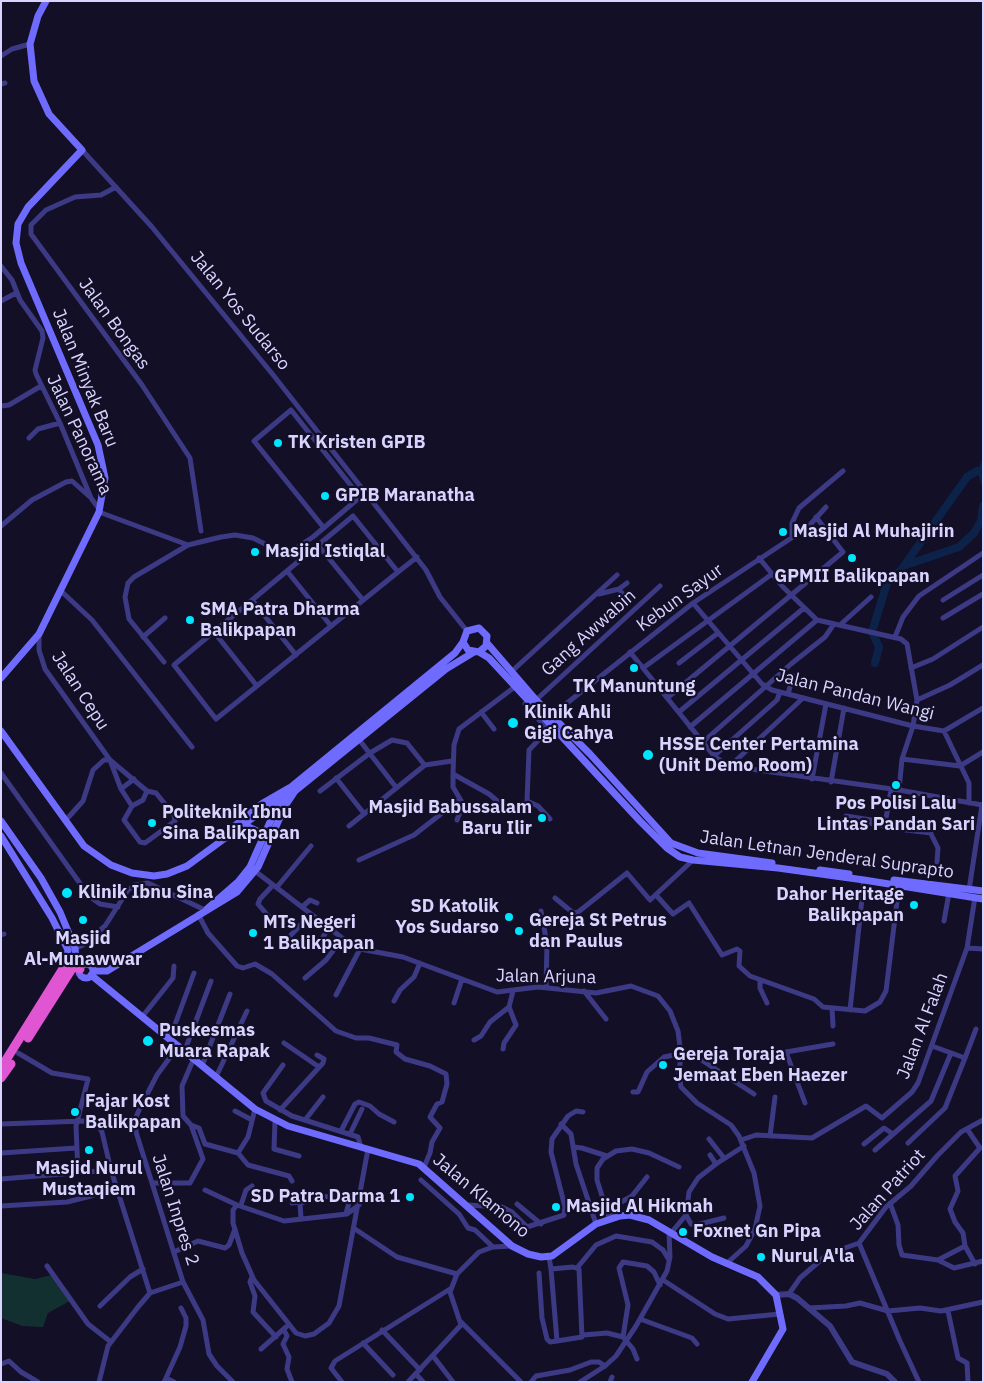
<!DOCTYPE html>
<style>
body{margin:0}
#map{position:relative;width:984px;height:1383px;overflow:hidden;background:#130f26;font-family:"IBM Plex Sans",sans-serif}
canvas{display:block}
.frame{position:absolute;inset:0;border:2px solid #d9d4ff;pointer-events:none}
</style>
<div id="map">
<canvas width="984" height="1383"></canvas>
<div class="frame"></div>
</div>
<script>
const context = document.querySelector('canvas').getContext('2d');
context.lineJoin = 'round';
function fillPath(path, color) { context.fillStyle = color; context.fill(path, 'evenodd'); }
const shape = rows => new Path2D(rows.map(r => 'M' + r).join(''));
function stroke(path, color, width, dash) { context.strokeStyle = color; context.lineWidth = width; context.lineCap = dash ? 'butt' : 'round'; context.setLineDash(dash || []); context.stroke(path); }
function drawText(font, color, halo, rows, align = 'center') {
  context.font = font + ' "IBM Plex Sans",sans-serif'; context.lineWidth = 4.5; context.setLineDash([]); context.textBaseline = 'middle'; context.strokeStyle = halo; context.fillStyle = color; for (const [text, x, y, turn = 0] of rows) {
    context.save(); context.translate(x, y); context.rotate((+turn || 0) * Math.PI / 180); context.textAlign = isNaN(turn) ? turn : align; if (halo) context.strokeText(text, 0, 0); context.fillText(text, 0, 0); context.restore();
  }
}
const green = shape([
 [1,1273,35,1279,52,1275,70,1301,48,1313,43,1327,22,1326,1,1318]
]);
const water = shape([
 [983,459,983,490,977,471]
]);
const river = shape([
 [906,565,959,547,974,533,981,521,983,506],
 [875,663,879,647,872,632,887,583,901,570,967,477,977,471]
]);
const minor = shape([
 [1,56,12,49,30,44],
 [1,84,5,83],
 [82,150,152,227,274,376,426,570,440,597,467,631],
 [116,187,101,195,75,197,46,210,31,225,31,234,142,385,190,458,201,531],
 [1,266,12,280,20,300,42,331,43,338,35,370,36,374,60,423,91,498,99,509],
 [1,301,16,293],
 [1,406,9,405,41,386],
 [29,438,38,429,60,423],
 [99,512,188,545],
 [1,526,32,500,66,482,72,481,90,497],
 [324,528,254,441,291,410,360,497],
 [792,537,792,523,799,508,843,471],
 [318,545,363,600],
 [759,558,783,587,817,620,901,639,907,644,917,700,913,726,902,759,899,790],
 [287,571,331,626],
 [398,572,353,516,174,665,216,719,398,572,417,557],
 [619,589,626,599],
 [61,591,92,620,192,747],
 [599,594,619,589,627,583],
 [252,600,296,655],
 [943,600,983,575],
 [693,603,762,684,772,690,913,726,944,731,983,708],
 [943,618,983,594],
 [840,625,871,597],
 [214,632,257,686],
 [39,634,39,650,45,669,110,760,147,791,156,793,174,815,175,821,145,843,140,842,124,820,132,806,121,789,110,760],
 [143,637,165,618],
 [895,637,903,617,919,596,983,553],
 [630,652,714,756,729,766,899,790,982,805],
 [164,662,129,619,125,597,128,583,134,577,188,545,221,537,235,535,253,538,275,549,290,552,313,537,366,492],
 [679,663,718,633],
 [643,668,772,574],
 [911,668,933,659,983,627],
 [511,672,617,575],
 [788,694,793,676],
 [667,698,843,552,816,517],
 [529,700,525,704,548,730,529,750,527,801,538,806,550,819],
 [536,700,660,586],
 [917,700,950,685,983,665],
 [481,712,494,729],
 [679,712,804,608],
 [552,715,693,603,808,527,826,507],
 [690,727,817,620],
 [944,731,969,783,969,803],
 [357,737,395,786],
 [703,742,791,664,825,637,834,624],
 [714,756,777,700,780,692],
 [902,759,960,766,983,752],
 [730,766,803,698],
 [1,773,89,896,100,904,118,907],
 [453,774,453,787,463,804,457,820],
 [336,778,362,811],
 [812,779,826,704],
 [831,782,844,708],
 [121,789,134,779],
 [320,791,370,753,392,740,407,743,423,763],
 [502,805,489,794,453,774,454,745,459,729,516,686],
 [132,806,143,800,147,791],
 [846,816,928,829,931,833,898,829,846,818,846,816],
 [65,821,83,801,93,770,104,760,110,760],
 [885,824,891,790],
 [349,826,425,765,452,761],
 [931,834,938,848,937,862],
 [359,860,414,835,460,799],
 [255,871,350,944,360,949,403,957,497,992,538,987,596,993,631,986,658,996,670,1011,678,1031,681,1055,679,1073,681,1087,697,1103,731,1125,739,1136,754,1173,760,1206,755,1229,746,1246,726,1264],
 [273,885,260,899,258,904,275,924],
 [277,887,311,846],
 [969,890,982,805],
 [656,895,673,914,689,903,722,955,737,949,740,951,739,966,750,976,814,999,823,1007,865,1011,880,1002,886,991,899,885],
 [555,898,572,912,577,913,627,873,650,900,693,860],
 [302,907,310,900,317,903],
 [541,911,547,944,546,988],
 [198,914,208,933,237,966,243,968,255,964,272,974,336,1031,356,1038,369,1038,397,1045,396,1052,405,1059,430,1066,446,1074,447,1084,442,1102,437,1104,430,1117,440,1128,432,1142,430,1153,424,1167],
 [944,921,949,893],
 [1,935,4,934],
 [291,935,311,914],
 [321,941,328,928],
 [967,948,983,949],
 [74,949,83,945,105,926,128,890,135,885,148,883,205,910],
 [305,978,326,960,342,939],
 [760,980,760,988,767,1003],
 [584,991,606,1019],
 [336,995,360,949],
 [394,1001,400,990,414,977,420,963],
 [454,1003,462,979],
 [832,1008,833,1026],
 [850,1010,864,880],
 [142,1017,173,978,174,966],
 [170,1038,194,973],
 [474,1040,481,1036,490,1022,509,1007],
 [284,1043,319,1067],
 [179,1045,157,1075,140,1108,136,1117,136,1132,183,1282,203,1320,209,1354,217,1366,233,1382],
 [503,1049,504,1043,516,1025,509,1007,513,991],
 [185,1050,211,981],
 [786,1052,805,1103],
 [18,1053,52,1073,88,1079,76,1126,78,1173],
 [194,1058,182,1086,183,1116,191,1125,199,1128,205,1144,238,1153,248,1137,255,1109],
 [773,1058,786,1052,833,1044],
 [965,1058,976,1029],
 [283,1065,263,1093,266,1101,292,1116,358,1137,361,1147],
 [202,1066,230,994],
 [216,1077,247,1011],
 [633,1092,638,1092,647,1072,664,1057,689,1052,754,1094],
 [280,1110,323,1063,324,1059,317,1055],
 [235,1111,252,1120],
 [305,1120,323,1097],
 [275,1121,274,1149,299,1156],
 [1,1124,84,1121,94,1123,99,1127,102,1132,111,1170,150,1293],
 [561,1124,571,1134,576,1164,596,1224],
 [341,1131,355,1104,359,1102,370,1106,379,1114,394,1122],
 [350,1134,362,1109],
 [770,1136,775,1097],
 [709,1139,724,1158],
 [741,1140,756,1135,812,1138,866,1106,882,1118,912,1092,918,1083,967,948,975,897],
 [908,1143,945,1108,965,1058,932,1046],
 [864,1144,884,1128,893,1134],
 [573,1147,582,1148,607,1156],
 [875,1150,931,1101,951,1053],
 [1,1153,76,1148],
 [238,1153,248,1165,289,1176,292,1181],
 [710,1155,716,1164],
 [1,1179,111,1170],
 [421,1180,459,1214,468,1228,475,1230,493,1247],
 [152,1183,190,1183,203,1159,191,1125],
 [205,1190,237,1205,284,1221,347,1214,359,1205],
 [292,1203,301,1202],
 [890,1203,898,1225,899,1245,902,1255,938,1260,965,1246,975,1264],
 [517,1204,541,1224],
 [237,1205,233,1210,233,1223,242,1253,254,1280,296,1333,305,1336,314,1334,329,1323,339,1306,368,1149],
 [241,1205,246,1190,252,1186],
 [467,1205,502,1207,512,1212,527,1227,564,1215,565,1207,551,1152,552,1139,568,1116,576,1111,583,1112],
 [1,1206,67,1202,91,1196,117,1186],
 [686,1215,691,1224,696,1225,724,1218],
 [609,1218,597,1180,597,1168,603,1159,616,1151,632,1149,649,1153,679,1167],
 [612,1218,614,1206,632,1196,647,1177],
 [301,1219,300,1203,324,1197,340,1195,345,1197,349,1203,346,1213],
 [355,1229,397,1257,457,1274],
 [671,1233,686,1215,689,1192,698,1178,716,1164,744,1146],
 [859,1243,900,1341,919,1382],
 [965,1246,963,1233,955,1222,950,1209,958,1191,955,1176,980,1148,967,1129],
 [174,1252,198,1241,225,1248,229,1245,235,1229],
 [938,1260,954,1268,983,1261],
 [47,1266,88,1324,111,1342],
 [577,1268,596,1245,616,1236,652,1242,663,1250,669,1260],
 [551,1269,557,1341],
 [539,1273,542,1318,547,1339,550,1342,557,1341,582,1337,579,1269,573,1267,551,1269,549,1257],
 [252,1277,250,1282,255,1296,253,1312,276,1337],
 [663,1280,715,1314,728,1319,780,1314],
 [789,1294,800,1278,828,1254,859,1243,886,1207,911,1186,937,1156,961,1132,983,1120],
 [100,1306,130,1277,143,1269],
 [809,1308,846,1306,860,1303,888,1311,920,1308,941,1311,983,1302],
 [948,1311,958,1358,967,1363,968,1382],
 [640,1319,692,1338,697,1344],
 [461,1322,521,1382],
 [284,1330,287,1336,283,1344,289,1357,287,1369,292,1382],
 [382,1330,420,1370],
 [583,1335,607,1333,623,1337],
 [363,1343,393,1375],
 [261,1349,286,1327],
 [433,1356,453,1382],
 [637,1359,633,1349,623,1337,628,1305,619,1268,623,1262,647,1266,654,1272,660,1285],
 [1,1364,9,1361,21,1372,38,1382],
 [416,1374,423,1382],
 [166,1378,180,1347,186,1326,186,1318,181,1308],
 [99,1382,108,1346,138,1307,150,1293,183,1282],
 [164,1382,166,1378,174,1382],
 [342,1382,331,1368,335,1361,450,1289],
 [408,1382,461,1325,450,1292,457,1274,479,1252,493,1247,512,1246],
 [531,1382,536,1376,570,1370,591,1362,599,1362,605,1366],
 [580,1382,605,1366,616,1356,636,1326,667,1271,670,1257,669,1233],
 [610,1382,612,1377]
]);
const tertiary = shape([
 [776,1295,789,1294,797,1298,830,1326,852,1362,887,1374,895,1382]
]);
const secondary = shape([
 [487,643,536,700,590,754,671,843,698,853,772,863],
 [479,652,489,658,640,821,667,848,680,857,693,860,778,868,864,880,983,899],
 [1,678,39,634,99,512,105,478,98,445,21,263,16,243,18,224,28,207,82,150,49,114,34,81,30,44,38,16,46,1],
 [1,731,84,846,111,865,132,873,154,876,167,874,187,866,280,798],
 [1,821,41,878,60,912,75,948,76,959,73,967],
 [244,825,257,831,262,840],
 [1,836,52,918,68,950,66,964],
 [222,838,227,832,263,803,289,788],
 [820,870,849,874],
 [894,880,983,891],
 [207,909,238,882,250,867,278,804,291,787,455,653,463,642,467,631,479,628,487,636,486,646,479,652,468,650,463,642],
 '79 971a7 7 0 1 1 14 0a7 7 0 1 1-14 0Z',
 [93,971,107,971,237,892,258,867,285,806,295,791,446,669,474,652],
 [91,975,255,1109,288,1126,419,1164,512,1246,528,1254,541,1257,552,1256,596,1224,620,1216,630,1215,649,1220,712,1257,758,1277,776,1295,783,1329,752,1382]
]);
const trunk = shape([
 [28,1038,73,967],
 [1,1068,66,964,80,969],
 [1,1078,11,1064]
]);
const markers = [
 [278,443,5,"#00e5ff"],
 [325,496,5,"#00e5ff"],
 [783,532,5,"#00e5ff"],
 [255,552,5,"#00e5ff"],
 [852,558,5,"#00e5ff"],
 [190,620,5,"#00e5ff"],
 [634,668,5,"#00e5ff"],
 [513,723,6,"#00e5ff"],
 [648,755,6,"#00e5ff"],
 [896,785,5,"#00e5ff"],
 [542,818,5,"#00e5ff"],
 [152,823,5,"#00e5ff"],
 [67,893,6,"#00e5ff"],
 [914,905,5,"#00e5ff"],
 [509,917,5,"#00e5ff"],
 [83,920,5,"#00e5ff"],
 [519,931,5,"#00e5ff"],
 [253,933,5,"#00e5ff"],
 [148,1041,6,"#00e5ff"],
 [663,1065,5,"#00e5ff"],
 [75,1112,5,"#00e5ff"],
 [89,1150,5,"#00e5ff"],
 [410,1197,5,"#00e5ff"],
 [556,1207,5,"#00e5ff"],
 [683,1232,5,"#00e5ff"],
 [761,1257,5,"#00e5ff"]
];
const streetNames = [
 ["Jalan Yos Sudarso",240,311,51],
 ["Jalan Bongas",114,324,54],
 ["Jalan Minyak Baru",85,378,68],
 ["Jalan Panorama",79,435,65],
 ["Kebun Sayur",680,598,-36],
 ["Gang Awwabin",589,633,-42],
 ["Jalan Cepu",80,691,57],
 ["Jalan Pandan Wangi",855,695,14],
 ["Jalan Letnan Jenderal Suprapto",827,855,8],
 ["Jalan Arjuna",546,977,1],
 ["Jalan Al Falah",923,1026,-69],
 ["Jalan Patriot",888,1190,-48],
 ["Jalan Klamono",481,1196,40],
 ["Jalan Inpres 2",175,1210,72]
];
const poiNames = [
 ["TK Kristen GPIB",288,443],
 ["GPIB Maranatha",335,496],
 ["Masjid Al Muhajirin",793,532],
 ["Masjid Istiqlal",265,552],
 ["GPMII Balikpapan",852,577,"center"],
 ["SMA Patra Dharma",200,610],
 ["Balikpapan",200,631],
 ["TK Manuntung",634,687,"center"],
 ["Klinik Ahli",524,713],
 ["Gigi Cahya",524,734],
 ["HSSE Center Pertamina",659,745],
 ["(Unit Demo Room)",659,766],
 ["Pos Polisi Lalu",896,804,"center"],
 ["Lintas Pandan Sari",896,825,"center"],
 ["Masjid Babussalam",532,808,"right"],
 ["Baru Ilir",532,829,"right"],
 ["Politeknik Ibnu",162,813],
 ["Sina Balikpapan",162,834],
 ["Klinik Ibnu Sina",78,893],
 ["Dahor Heritage",904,895,"right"],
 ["Balikpapan",904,916,"right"],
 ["SD Katolik",499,907,"right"],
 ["Yos Sudarso",499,928,"right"],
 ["Gereja St Petrus",529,921],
 ["dan Paulus",529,942],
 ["MTs Negeri",263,923],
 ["1 Balikpapan",263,944],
 ["Masjid",83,939,"center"],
 ["Al-Munawwar",83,960,"center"],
 ["Puskesmas",159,1031],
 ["Muara Rapak",159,1052],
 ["Gereja Toraja",673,1055],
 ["Jemaat Eben Haezer",673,1076],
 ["Fajar Kost",85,1102],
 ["Balikpapan",85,1123],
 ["Masjid Nurul",89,1169,"center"],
 ["Mustaqiem",89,1190,"center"],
 ["SD Patra Darma 1",400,1197,"right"],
 ["Masjid Al Hikmah",566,1207],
 ["Foxnet Gn Pipa",693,1232],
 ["Nurul A'la",771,1257]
];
fillPath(green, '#12302f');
fillPath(water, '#0c2248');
stroke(river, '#0c2248', 8);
stroke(minor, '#3d3a85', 5);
stroke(tertiary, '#3d3a85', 6);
stroke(secondary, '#6f6bff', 7);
stroke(trunk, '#e055d1', 9);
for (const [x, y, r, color] of markers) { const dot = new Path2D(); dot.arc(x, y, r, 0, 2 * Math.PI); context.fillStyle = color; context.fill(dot); stroke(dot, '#130f26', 2); }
drawText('18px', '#d9d4ff', '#130f26', streetNames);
drawText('bold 18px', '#d9d4ff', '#130f26', poiNames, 'left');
</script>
